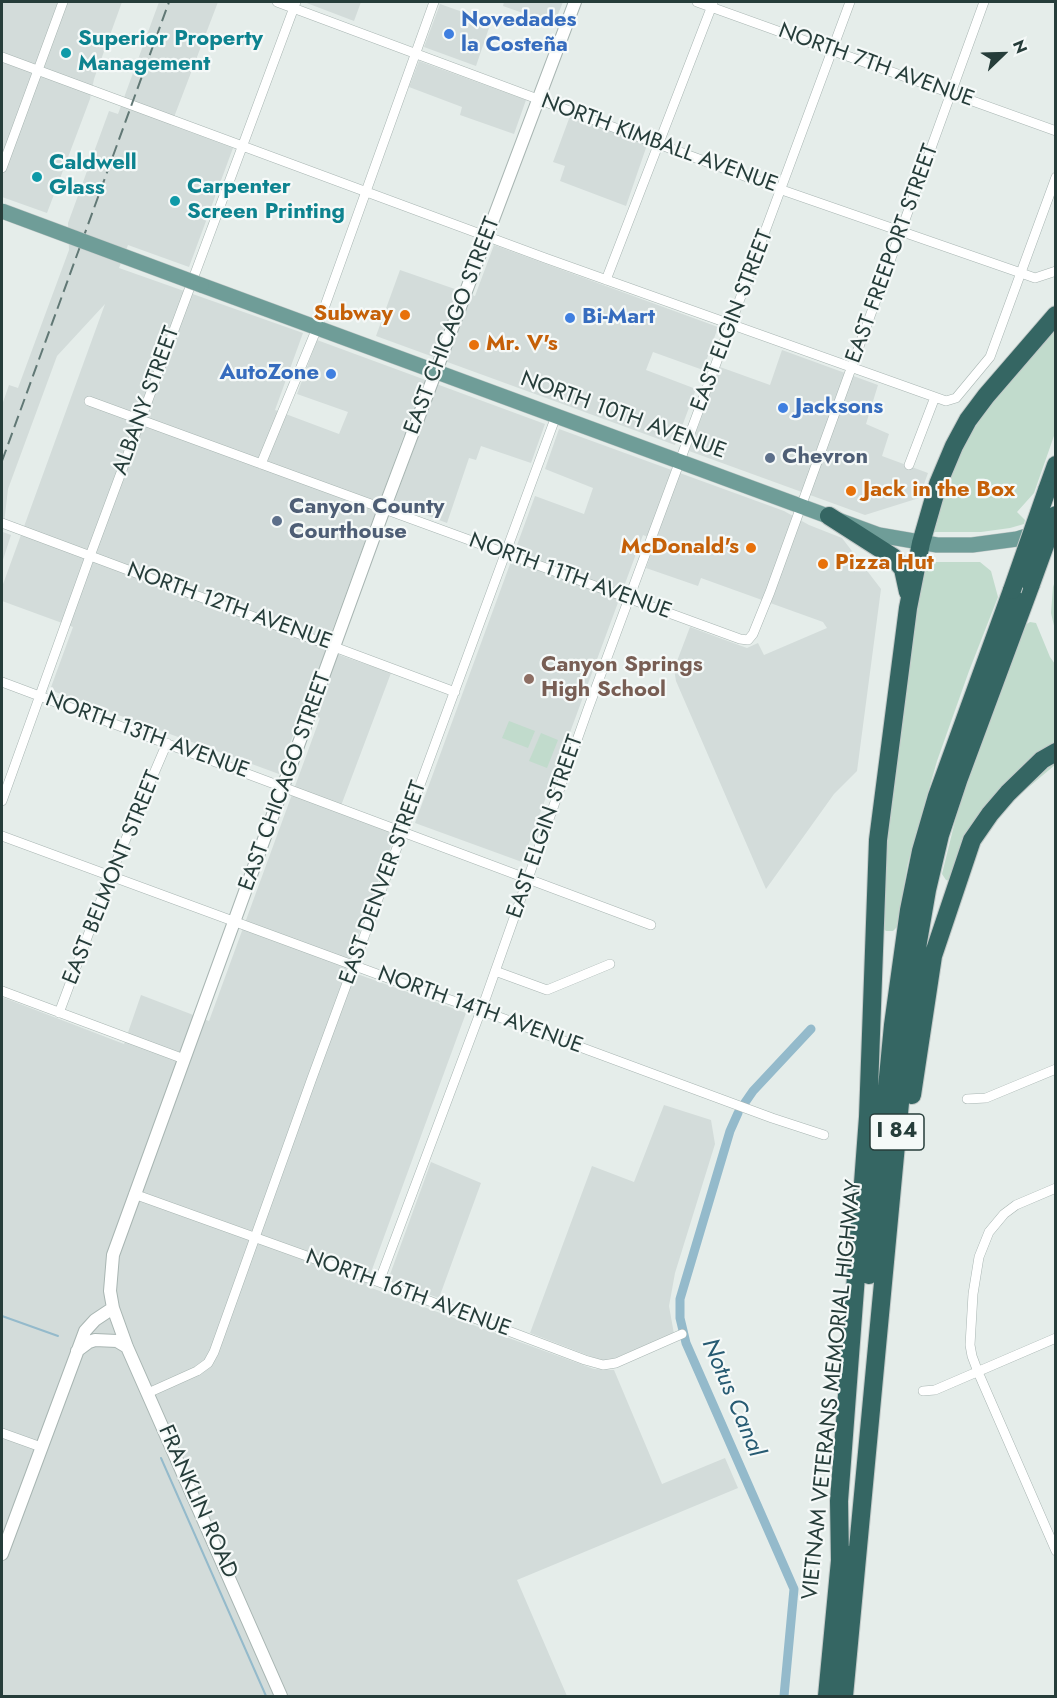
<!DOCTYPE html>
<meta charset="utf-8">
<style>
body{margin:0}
#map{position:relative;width:1057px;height:1698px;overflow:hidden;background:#e5edea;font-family:Jost,sans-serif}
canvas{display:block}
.frame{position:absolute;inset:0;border:3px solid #263d3a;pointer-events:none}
.north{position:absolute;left:973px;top:24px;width:60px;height:60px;-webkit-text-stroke:4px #f5f9f8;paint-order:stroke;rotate:67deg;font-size:16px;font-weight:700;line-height:24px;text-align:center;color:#263d3a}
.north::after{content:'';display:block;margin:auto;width:21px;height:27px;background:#263d3a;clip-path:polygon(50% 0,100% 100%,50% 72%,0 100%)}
</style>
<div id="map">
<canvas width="1057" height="1698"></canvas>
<div class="frame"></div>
<div class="north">N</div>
</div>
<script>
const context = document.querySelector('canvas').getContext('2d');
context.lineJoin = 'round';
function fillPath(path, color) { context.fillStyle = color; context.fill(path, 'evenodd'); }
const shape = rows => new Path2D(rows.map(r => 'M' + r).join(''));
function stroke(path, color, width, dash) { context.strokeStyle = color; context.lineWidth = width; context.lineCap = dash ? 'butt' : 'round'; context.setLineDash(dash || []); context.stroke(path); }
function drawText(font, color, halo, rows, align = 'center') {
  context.font = font + ' Jost,sans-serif'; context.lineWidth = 4.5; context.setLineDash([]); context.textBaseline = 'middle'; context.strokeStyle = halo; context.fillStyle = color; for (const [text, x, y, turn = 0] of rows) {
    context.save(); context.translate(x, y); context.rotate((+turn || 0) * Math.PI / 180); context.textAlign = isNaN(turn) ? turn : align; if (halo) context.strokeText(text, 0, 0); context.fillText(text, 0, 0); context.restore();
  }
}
const built = shape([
 [2,2,122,2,94,79,90,99,47,213,2,197],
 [159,2,218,2,171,125,233,148,189,267,128,245,119,268,303,333,275,410,339,434,348,412,297,394,317,340,545,424,531,463,481,446,476,460,469,458,447,523,394,503,417,440,404,435,325,650,391,673,339,811,396,832,346,970,466,1013,366,1286,594,1369,614,1370,662,1484,725,1458,738,1488,517,1580,567,1696,2,1696,2,997,124,1044,141,995,209,1021,320,718,302,711,279,774,50,690,73,627,2,601,2,587,105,304,57,356,8,489,3,532,11,535,2,563,2,405,9,385,18,388,69,250,68,223,109,111,118,114],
 [304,2,361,2,354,21],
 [504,2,563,2,554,24,503,6],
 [440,4,491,22,476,66,424,47],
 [419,61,526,100,514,134,460,115,462,107,409,87],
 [570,116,647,145,626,206,560,181,565,166,553,162],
 [494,245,718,327,703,370,653,352,646,370,696,389,675,445,376,336,400,270,475,296],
 [782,350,878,385,866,424,889,434,882,456,928,473,919,498,865,515,689,451,720,367,770,385],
 [559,429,784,511,809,525,842,538,881,589,857,771,834,794,766,889,676,681,674,669,690,627,747,648,758,643,764,655,827,628,823,622,701,578,698,586,646,568,656,540,643,535,522,862,415,823,535,496,584,514,593,488,545,469],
 [664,1105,711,1120,715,1144,675,1273,669,1306,674,1334,620,1356,610,1360,600,1360,530,1333,592,1166,634,1182],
 [431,1162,481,1183,439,1298,388,1280]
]);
const green = shape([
 [1055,326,1055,433,1034,493,1017,512,1025,520,1024,524,1010,528,981,532,933,532,947,480,960,451,992,401],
 [932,562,980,562,991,571,998,597,969,671,937,761,908,863,897,927,893,931,886,931,879,924,882,854,918,590,924,569],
 [1055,581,1055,630,1051,613,1053,587],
 [1030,622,1036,623,1050,657,1055,664,1055,765,1018,796,989,828,953,882,946,880,942,874,957,813,992,709,1023,626],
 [509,721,535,731,528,748,502,738],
 [541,733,558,740,547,768,529,761]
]);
const stream = shape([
 [2,1316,58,1336],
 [161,1458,266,1696]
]);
const canal = shape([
 [744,1104,753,1091,811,1029],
 [738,1113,730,1131,680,1299,680,1318,686,1343,794,1589,784,1696]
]);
const minor = shape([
 [277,2,782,190,1021,273,1035,278,1056,271],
 [697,2,1056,131],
 [2,57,545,258,946,401,956,398,990,357,1056,177],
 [2,168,63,2],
 [606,280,713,3],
 [89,401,740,639,748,640,753,634,770,592,984,2],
 [261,464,317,328,434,2],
 [909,465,935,397],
 [2,523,455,692],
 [2,682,651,925],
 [2,801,90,556,296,2],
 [2,836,415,988,480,1010,772,1118,824,1135],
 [495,971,547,990,610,964],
 [2,991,184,1059],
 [59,1013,110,876,167,743],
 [967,1099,986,1098,1056,1069],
 [1056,1188,1016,1205,1004,1214,989,1232,979,1257,973,1294,970,1345,972,1356,978,1372,1056,1551],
 [134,1194,379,1282,585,1360,603,1365,616,1363,682,1334],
 [379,1282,486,997,588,709,850,2],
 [923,1391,935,1390,1056,1338],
 [148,1393,197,1371,208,1363,214,1352,312,1078,556,416],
 [2,1433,41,1447]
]);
const tertiary = shape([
 [77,1351,89,1342,95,1340,117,1341,127,1347],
 [2,1554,85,1331,95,1320,113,1308],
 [281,1696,127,1347,113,1308,110,1291,113,1255,384,509,575,2]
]);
const primary = shape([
 [201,285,879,535,937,545,972,545,1017,539,1039,532]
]);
const motorway = shape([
 [1047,490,1056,465],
 [829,516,893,557,903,569,908,592],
 [912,1095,933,956,972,840,990,814,1008,793,1042,760,1056,752],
 [869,1275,893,1025,909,910,921,851,937,796,1012,590],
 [840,1560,839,1501,868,1117,878,840,908,608,921,543,938,484,954,446,968,420,986,396,1056,315],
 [827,1696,841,1550],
 [844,1696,908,1018,918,942,927,890,940,835,959,778,1031,584]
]);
const rail = shape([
 [2,461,169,2]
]);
const primaryBridge = shape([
 [2,211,201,285]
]);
const motorwayBridge = shape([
 [1031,584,1056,515],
 [1012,590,1047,490]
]);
const markers = [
 [449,34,6,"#3f7fe0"],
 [66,53,6,"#0f9aa8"],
 [37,177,6,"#0f9aa8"],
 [175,201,6,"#0f9aa8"],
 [405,315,6,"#e8710a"],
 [570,318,6,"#3f7fe0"],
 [474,345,6,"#e8710a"],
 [331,374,6,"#3f7fe0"],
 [783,408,6,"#3f7fe0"],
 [770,458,6,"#5c6f8a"],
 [851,491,6,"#e8710a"],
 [277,521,6,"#5c6f8a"],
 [751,548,6,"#e8710a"],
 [823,564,6,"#e8710a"],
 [529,679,6,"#8d6e63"]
];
const shields = [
 [897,1132,54]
];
const shieldNames = [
 ["I 84",897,1132]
];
const shopNames = [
 ["Novedades",461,21],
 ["la Costeña",461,46],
 ["Bi-Mart",582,318],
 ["AutoZone",319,374,"right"],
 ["Jacksons",795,408]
];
const cultureNames = [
 ["Superior Property",78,40],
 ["Management",78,65],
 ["Caldwell",49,164],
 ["Glass",49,189],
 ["Carpenter",187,188],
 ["Screen Printing",187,213]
];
const streetNames = [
 ["NORTH 7TH AVENUE",876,66,20],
 ["NORTH KIMBALL AVENUE",659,144,20],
 ["EAST FREEPORT STREET",893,254,-70],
 ["EAST ELGIN STREET",733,321,-69],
 ["EAST CHICAGO STREET",453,326,-69],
 ["ALBANY STREET",147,401,-70],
 ["NORTH 10TH AVENUE",623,416,20],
 ["NORTH 11TH AVENUE",570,577,20],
 ["NORTH 12TH AVENUE",229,607,20],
 ["NORTH 13TH AVENUE",147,736,20],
 ["EAST CHICAGO STREET",286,782,-70],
 ["EAST ELGIN STREET",546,827,-71],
 ["EAST BELMONT STREET",113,878,-68],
 ["EAST DENVER STREET",384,883,-70],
 ["NORTH 14TH AVENUE",480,1011,20],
 ["NORTH 16TH AVENUE",408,1294,20],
 ["VIETNAM VETERANS MEMORIAL HIGHWAY",833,1390,-84],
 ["FRANKLIN ROAD",197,1502,66]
];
const foodNames = [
 ["Subway",393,315,"right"],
 ["Mr. V's",486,345],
 ["Jack in the Box",863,491],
 ["McDonald's",739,548,"right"],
 ["Pizza Hut",835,564]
];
const serviceNames = [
 ["Chevron",782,458],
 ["Canyon County",289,508],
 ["Courthouse",289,533]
];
const educationNames = [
 ["Canyon Springs",541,666],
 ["High School",541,691]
];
const waterNames = [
 ["Notus Canal",732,1398,67]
];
fillPath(built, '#d3dcda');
fillPath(green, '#c1dbcc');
stroke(stream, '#94bacb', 2);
stroke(canal, '#94bacb', 9);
stroke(minor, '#a8b5b2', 10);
stroke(tertiary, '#a8b5b2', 14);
stroke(primary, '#c2c9c8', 16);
stroke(motorway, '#c2c9c8', 20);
stroke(minor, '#fff', 9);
stroke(tertiary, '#fff', 12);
stroke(primary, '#6f9d98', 15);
stroke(motorway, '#356663', 18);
stroke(rail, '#617875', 2, [12, 6]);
stroke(primaryBridge, '#c2c9c8', 16, []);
stroke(motorwayBridge, '#c2c9c8', 20, []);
stroke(primaryBridge, '#6f9d98', 15);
stroke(motorwayBridge, '#356663', 18);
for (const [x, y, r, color] of markers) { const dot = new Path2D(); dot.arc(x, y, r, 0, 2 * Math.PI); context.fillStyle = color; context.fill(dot); stroke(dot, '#f5f9f8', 2); }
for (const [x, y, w] of shields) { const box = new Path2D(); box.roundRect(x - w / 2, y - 18, w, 36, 4.5); context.fillStyle = '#f5f9f8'; context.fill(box); stroke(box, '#263d3a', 1.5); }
drawText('bold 21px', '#263d3a', null, shieldNames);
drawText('bold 22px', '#366cbe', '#f5f9f8', shopNames, 'left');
drawText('bold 22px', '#0d838f', '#f5f9f8', cultureNames, 'left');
drawText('22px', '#263d3a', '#f5f9f8', streetNames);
drawText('bold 22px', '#c56008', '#f5f9f8', foodNames, 'left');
drawText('bold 22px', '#4e5e75', '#f5f9f8', serviceNames, 'left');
drawText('bold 22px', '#785e54', '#f5f9f8', educationNames, 'left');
drawText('italic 24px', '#265a72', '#f5f9f8', waterNames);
</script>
